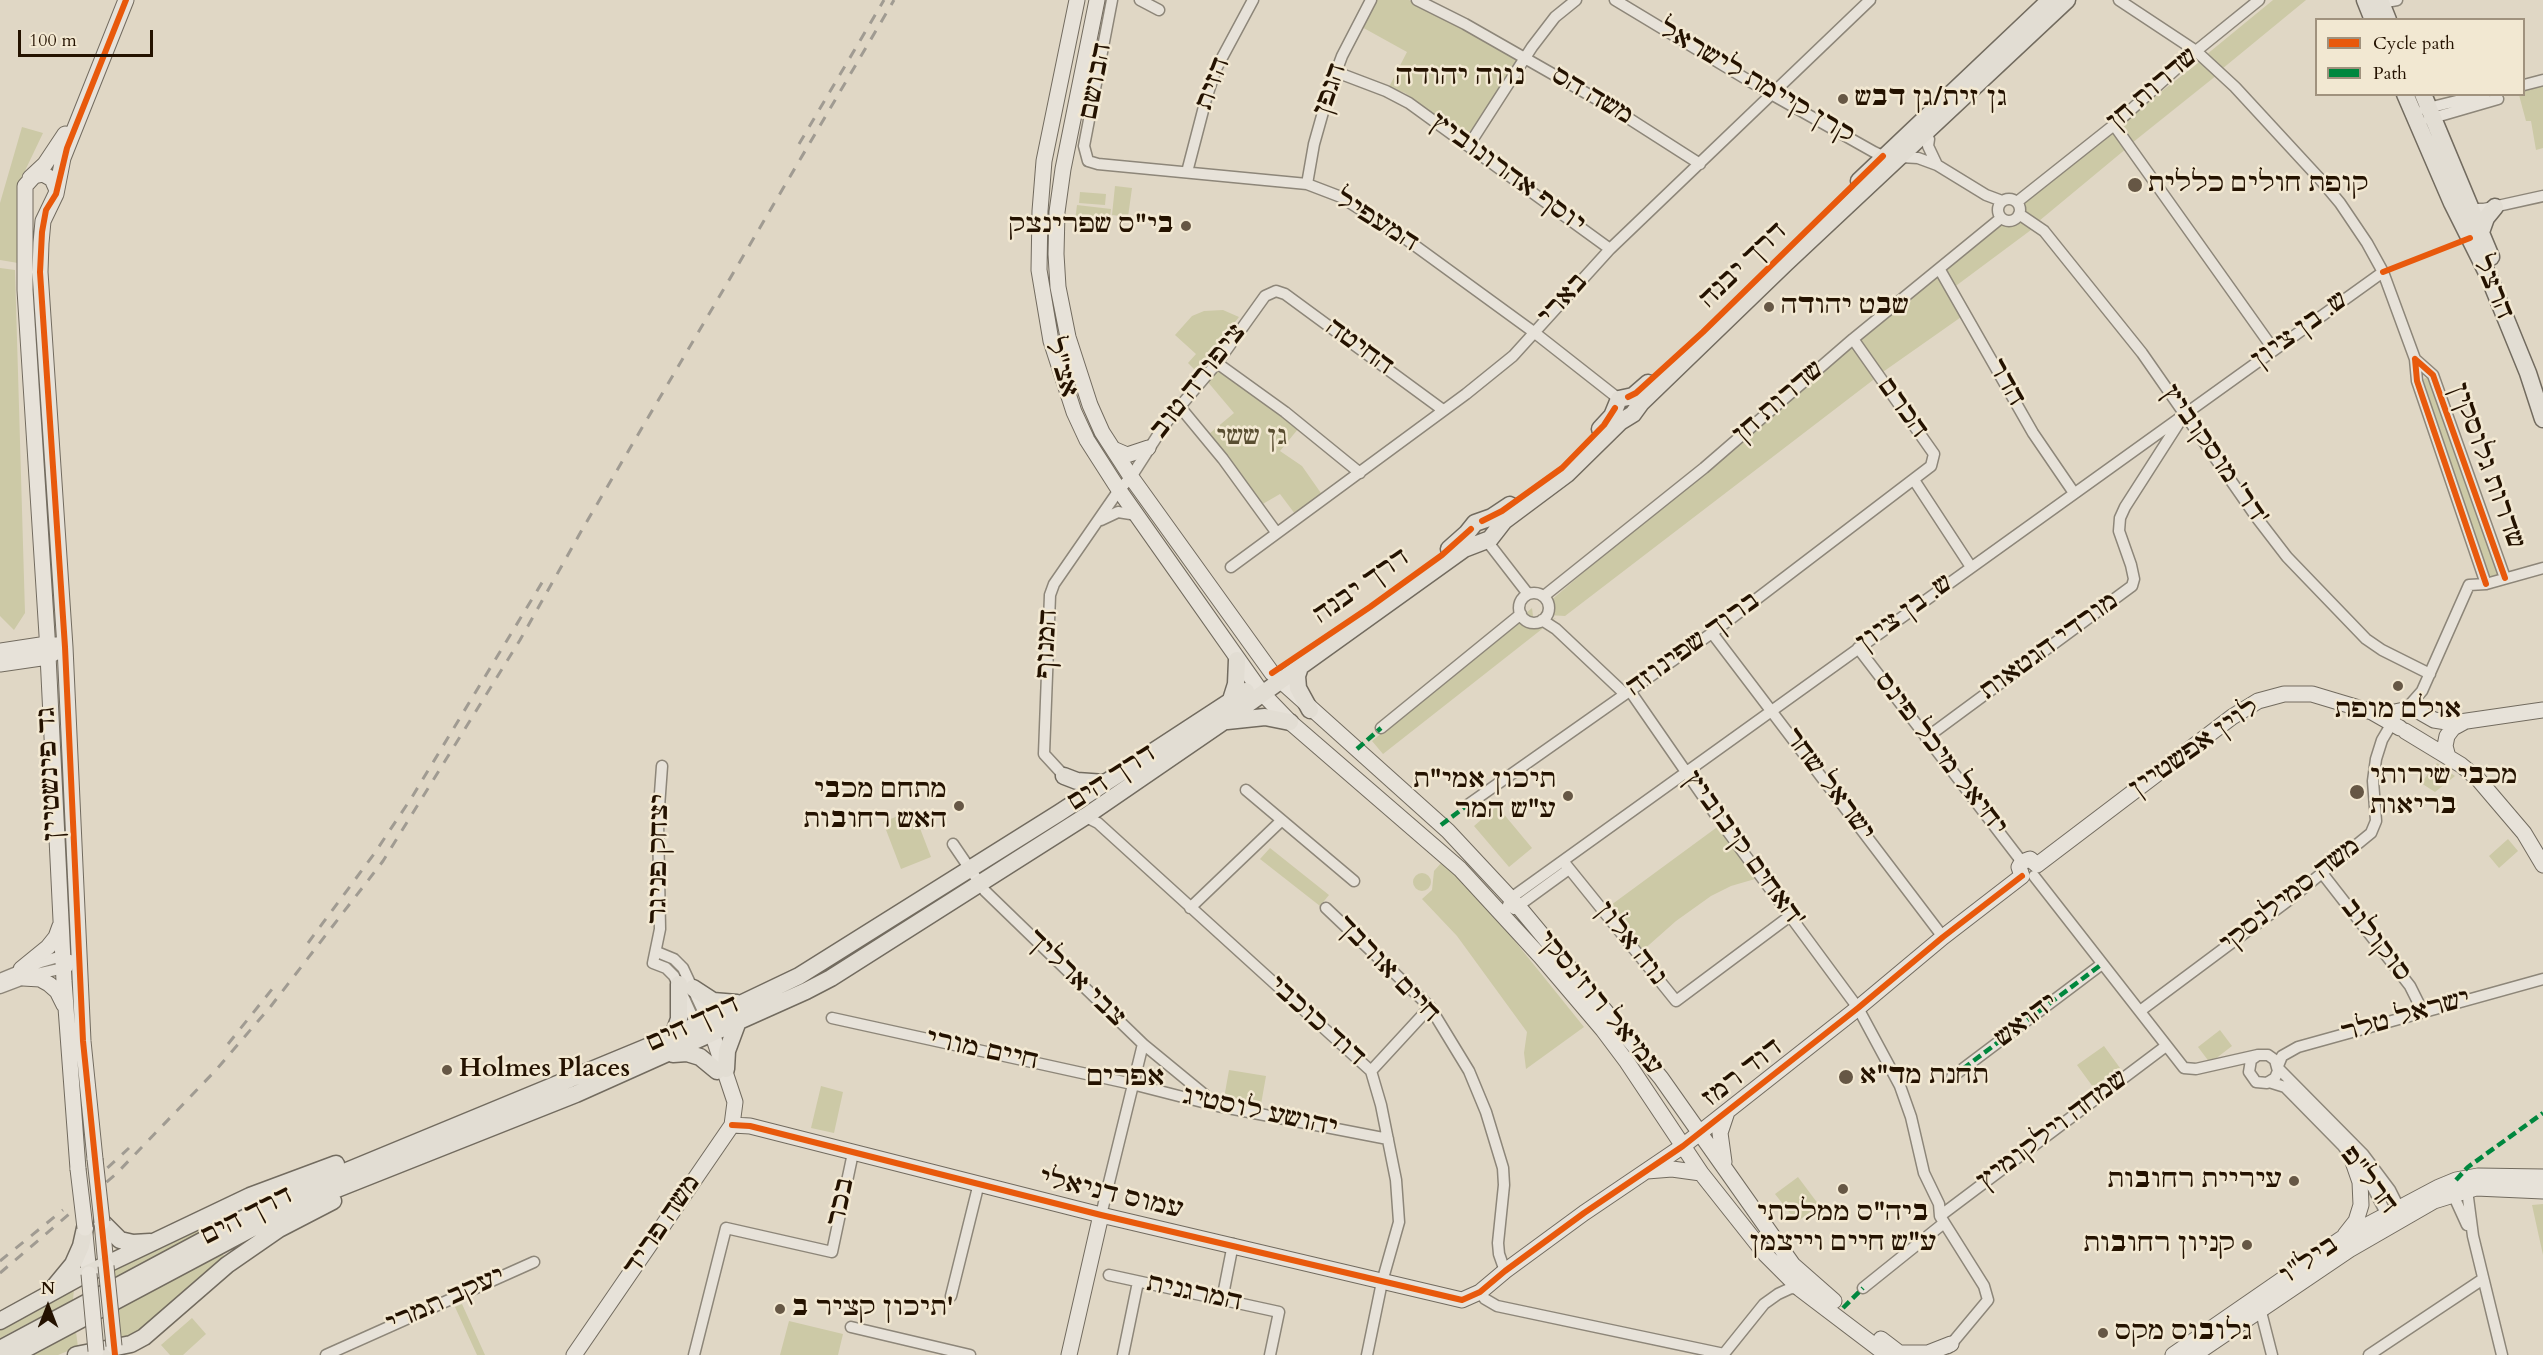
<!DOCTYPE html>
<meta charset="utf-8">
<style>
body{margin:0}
#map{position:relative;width:2543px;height:1355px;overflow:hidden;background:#e0d7c5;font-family:Cardo,serif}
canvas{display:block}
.legend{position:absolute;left:2315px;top:18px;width:210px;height:78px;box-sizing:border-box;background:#f2e8d2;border:2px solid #a0927e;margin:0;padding:8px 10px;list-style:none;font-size:18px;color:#241200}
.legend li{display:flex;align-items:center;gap:12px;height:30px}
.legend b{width:30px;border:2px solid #a0927e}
.north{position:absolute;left:18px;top:1277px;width:60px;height:60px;-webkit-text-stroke:4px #f2e8d2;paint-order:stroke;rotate:0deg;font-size:16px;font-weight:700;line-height:24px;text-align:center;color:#241200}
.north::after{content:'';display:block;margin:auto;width:21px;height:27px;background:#241200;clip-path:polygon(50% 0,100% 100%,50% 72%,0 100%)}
.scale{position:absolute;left:18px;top:30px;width:135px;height:27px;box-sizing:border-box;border:3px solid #241200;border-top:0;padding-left:8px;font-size:18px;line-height:21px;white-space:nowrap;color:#241200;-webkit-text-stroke:4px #f2e8d2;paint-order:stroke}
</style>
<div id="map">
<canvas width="2543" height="1355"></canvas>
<ul class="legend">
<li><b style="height:8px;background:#e8590c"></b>Cycle path</li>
<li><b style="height:8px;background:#00873e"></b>Path</li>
</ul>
<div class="north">N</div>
<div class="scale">100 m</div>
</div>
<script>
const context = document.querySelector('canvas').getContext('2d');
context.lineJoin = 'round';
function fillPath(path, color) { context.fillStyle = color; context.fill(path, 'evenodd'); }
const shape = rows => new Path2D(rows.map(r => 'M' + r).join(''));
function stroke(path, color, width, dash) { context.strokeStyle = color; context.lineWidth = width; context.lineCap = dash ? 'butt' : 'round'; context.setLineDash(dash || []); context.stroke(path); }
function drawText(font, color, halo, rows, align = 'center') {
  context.font = font + ' Cardo,"Frank Ruhl Libre",serif'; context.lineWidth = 5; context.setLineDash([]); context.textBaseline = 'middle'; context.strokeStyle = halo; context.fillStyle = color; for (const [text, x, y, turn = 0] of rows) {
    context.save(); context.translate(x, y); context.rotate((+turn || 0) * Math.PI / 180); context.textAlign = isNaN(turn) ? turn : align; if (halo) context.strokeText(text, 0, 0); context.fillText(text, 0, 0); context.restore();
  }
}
const green = shape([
 [1374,0,1409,0,1519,58,1467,138,1405,93,1389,87,1407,52,1360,26],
 [2273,0,2306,0,2222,69,2206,55],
 [2202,60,2217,75,2132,143,2118,125],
 [2543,80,2543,148,2536,150,2531,121,2526,121,2519,95,2524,94,2524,85],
 [22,127,43,133,23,175,18,191,18,263,0,260,0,203],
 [2113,128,2127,148,2039,221,2025,212,2024,202],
 [1115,186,1132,188,1128,217,1112,215],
 [1080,192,1106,194,1105,205,1079,203],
 [1077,205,1111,209,1108,233,1074,229],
 [2021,217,2035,227,1953,288,1942,272,1998,221,2008,224],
 [0,268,15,270,25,613,14,630,0,616],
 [1941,273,1964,315,1880,374,1855,340],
 [1223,310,1239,317,1196,371,1188,363,1196,354,1175,335,1192,316,1204,311],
 [1852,342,1877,377,1565,616,1548,615,1549,602],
 [1217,368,1298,429,1280,451,1302,466,1323,496,1295,514,1280,494,1261,505,1209,434,1234,413,1207,381],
 [2431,376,2502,578,2488,582,2418,381],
 [1532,608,1534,624,1556,618,1383,754,1372,741],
 [2437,763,2455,776,2435,792,2421,783],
 [1497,806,1532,848,1509,867,1474,826],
 [913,810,931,857,901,869,883,822],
 [1720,825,1755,879,1731,886,1711,896,1676,921,1641,952,1607,908],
 [2508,839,2518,851,2499,868,2489,856],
 [1270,848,1329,895,1320,906,1260,859],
 [1442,862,1489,909,1584,1027,1526,1069,1524,1053,1527,1032,1457,936,1422,899,1432,890,1434,871],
 '1413 882a9 9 0 1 1 18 0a9 9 0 1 1-18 0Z',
 [2220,1030,2232,1046,2210,1063,2198,1047],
 [2104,1046,2120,1068,2093,1087,2077,1065],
 [1229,1070,1266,1076,1260,1110,1223,1104],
 [821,1086,843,1092,834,1133,811,1128],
 [1798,1177,1819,1205,1797,1222,1775,1194],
 [2543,1204,2543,1255,2532,1205],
 [219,1215,223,1223,111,1281,108,1269],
 [219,1253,227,1257,145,1327,126,1337,115,1338,111,1311],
 [74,1289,73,1300,0,1338,0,1328],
 [462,1304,485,1355,477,1355,455,1307],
 [192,1318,206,1334,183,1355,170,1355,161,1345],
 [789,1321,843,1334,838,1355,780,1355],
 [76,1332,78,1347,58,1355,30,1355]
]);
const street = shape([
 [1112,0,1084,146,1088,161,1098,164,1307,184,1341,197,1399,234,1535,333,1619,399],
 [1140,0,1159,10],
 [1417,0,1465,24,1614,109,1700,164],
 [1615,0,1771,94,1874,152,1883,156,1918,158,1937,165,1986,195,2002,201],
 [2119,0,2196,51,2235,87,2319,178,2340,203,2367,243,2383,272,2415,359,2417,381,2486,584],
 [2381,3,2397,0],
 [1336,72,1386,91,1409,103,1610,249],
 [2524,85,2543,80],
 [2424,109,2485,94],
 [2429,119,2498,99],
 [2114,125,2274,350],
 [1919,140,1929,139,1928,146,1937,165],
 [1469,145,1532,47,1555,17,1576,0],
 [1187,172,1206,99,1216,69,1253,0],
 [1307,184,1314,144,1329,91,1342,56,1371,0],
 '1998 210a11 11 0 1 1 22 0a11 11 0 1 1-22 0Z',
 [2017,202,2114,125,2196,51,2259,0],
 [2466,209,2484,209,2543,196],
 [2019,214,2044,231,2142,353,2257,518,2287,557,2366,639,2382,650,2430,674],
 [1940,270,2033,433,2074,493],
 [2415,359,2433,375,2505,578],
 [1217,363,1285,412,1360,473],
 [1180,407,1223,459,1276,532],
 [1914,480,1971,567],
 [1101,520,1118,512,1137,515],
 [1487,541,1528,594],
 [1231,567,1466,394,1513,356,1610,249,1870,0],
 '1519 608a15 15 0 1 1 30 0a15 15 0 1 1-30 0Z',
 [1544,596,1704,468,1853,339,2001,218],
 [1542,620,1556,629,1625,694],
 [1712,633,1943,937],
 [1858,648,2022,862],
 [1630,691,1720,821,1858,1008,1900,1086,1911,1117,1924,1173,1939,1204,1940,1216,1984,1286,1988,1300,1948,1348],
 [2407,708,2422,691,2469,585,2486,584,2543,568],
 [1381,728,1521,614],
 [1926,738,2132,586,2134,579,2131,565,2119,531,2120,518,2125,507,2182,418],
 [662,766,658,821,660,929,653,963,666,968,674,976,698,1029],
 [1068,780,1044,754,1050,595,1054,584,1119,490,1131,477,1165,424,1217,363,1265,296,1276,291,1285,294,1443,410],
 [1246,790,1354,881],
 [1469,804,1712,633,1931,466,1934,454,1853,339],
 [1082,815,1098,823,1371,1071,1381,1105,1396,1180,1399,1222,1382,1282,1367,1355],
 [953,844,985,891,1143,1044,1101,1215],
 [1563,861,1676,1001,1790,916],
 [2322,873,2410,986,2423,1012],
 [2034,876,2184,1068,2196,1069,2258,1055,2268,1055,2275,1060,2278,1071,2275,1078,2267,1083,2256,1082,2249,1072,2251,1060,2258,1055],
 [1190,908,1281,821],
 [1326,908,1430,1007,1469,1071,1486,1112,1503,1168,1504,1185,1498,1243,1499,1254,1505,1271],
 [1514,909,1569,869],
 [1503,917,1511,898,2383,272],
 [657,952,674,959,683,968,709,1024],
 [0,979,41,962,55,958,70,960],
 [0,988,37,974,68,967],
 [2140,1011,2289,900,2371,833,2376,821,2373,781,2376,759,2382,740,2395,718],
 [832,1018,1132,1084,1218,1106,1388,1139],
 [1143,1044,1216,1104],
 [2278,1066,2282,1056,2298,1047,2543,979],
 [2278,1068,2363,1154,2390,1190,2399,1208,2399,1214],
 [1371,1071,1430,1007],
 [1952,1077,2102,964],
 [2269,1082,2285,1087,2343,1146,2373,1188,2387,1215,2391,1217],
 [2451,1190,2467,1225],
 [2467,1190,2473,1236,2502,1355],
 [1940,1216,2166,1046],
 [1109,1275,1279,1312,1270,1355],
 [1863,1288,1944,1223],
 [1480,1292,1485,1299,1497,1306,1724,1354],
 [951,1296,979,1183],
 [1222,1300,1233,1244],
 [2260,1308,2272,1355],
 [851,1327,970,1355],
 [326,1355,534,1262],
 [694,1355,726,1228,832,1252,853,1153],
 [1123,1355,1138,1282],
 [1723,1355,1764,1304,1778,1294,1791,1288,1800,1289],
 [2369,1355,2483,1279]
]);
const secondary = shape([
 [1077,0,1044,161,1040,211,1039,270,1051,341,1074,412,1087,440,1119,490,1262,693,1290,722,1460,869,1541,957,1603,1030,1627,1062,1701,1173,1766,1255,1800,1289,1887,1355],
 [1097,0,1063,169,1057,212,1056,254,1058,287,1068,337,1090,405,1102,432,1131,477,1272,673,1448,831,1518,906,1661,1078,1793,1265,1834,1301],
 [30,178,45,164,65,134],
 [56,188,52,179,43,174,34,176,25,186,25,290,47,635,64,981,78,1169],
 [1113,449,1127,455,1148,448],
 [0,651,47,644,56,645],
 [0,664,48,657,57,651],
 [2375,712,2390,713,2413,708,2434,720,2453,723,2543,710],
 [2405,731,2461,765,2478,779,2524,833,2543,865],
 [2448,757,2445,746,2447,736,2453,728,2464,722],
 [2037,865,2232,717,2258,701,2284,694,2312,694,2372,712,2400,728],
 [2022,876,2019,867,2022,862,2030,859,2037,865],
 [21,969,48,947,56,937,60,926],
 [23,978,40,979,49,984,57,991,64,1005],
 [732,1125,750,1126,1101,1215,1462,1300,1480,1292,1505,1271,1584,1213,1683,1146,1858,1008,1943,937,2022,876],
 [95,1159,83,1041,65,647,40,272,41,243,43,221,56,194,63,158,126,0],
 [1724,1162,1720,1133,1727,1112],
 [1647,1171,1672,1169,1701,1173],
 [102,1222,106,1266],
 [85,1234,89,1274],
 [2345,1235,2356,1221,2361,1205,2360,1182,2351,1156],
 [1881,1339,1902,1355],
 [1900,1353,1928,1353,1951,1344],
 [574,1355,732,1125,735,1102,712,1033],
 [1069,1355,1101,1215],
 [2173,1355,2341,1239,2439,1187,2456,1180,2478,1176,2543,1177],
 [2194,1355,2349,1250,2434,1201,2476,1188,2543,1191]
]);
const primary = shape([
 [2365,0,2373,20],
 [2380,0,2388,20],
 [2405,94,2452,203,2488,275,2528,373,2543,419],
 [2423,94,2491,257],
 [1859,181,2050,0],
 [2481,232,2486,218,2495,207],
 [1600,429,1612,416,1619,399,1633,396,1648,383],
 [1449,549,1467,533,1475,523,1492,517,1510,505],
 [1300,667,1297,676,1298,688,1310,710],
 [1230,703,1236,684,1237,660],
 [1227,721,1265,717,1290,722],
 [1064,776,1077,781,1105,783],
 [693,988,713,1001,737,1003],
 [669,1038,674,1033,679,1019,679,984],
 [673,1054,687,1053,700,1057,717,1071],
 [726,1069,727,1051,737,1024],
 [102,1222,120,1240,133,1243,150,1242],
 [54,1287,73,1264,81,1246,85,1228],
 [0,1321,80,1277,250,1196,336,1164],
 [0,1349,284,1197,669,1038,799,976,1059,813,1246,691],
 [14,1355,294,1206,576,1094,806,991,831,978,1086,816,1223,722,1464,549,1490,539,1504,521,1567,474,1620,422,1633,414,1641,403,1786,263,2067,0],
 [76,1355,131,1344,144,1337,227,1265,279,1229,333,1201]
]);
const rail = shape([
 [799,144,884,0],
 [308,943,374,854,412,797,546,576],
 [228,1044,277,983],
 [78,1195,129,1148],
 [0,1261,63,1210],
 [0,1273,116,1174,216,1070,271,1006,383,861,520,640,583,528,894,0]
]);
const secondaryBridge = shape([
 [95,1159,102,1222],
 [78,1169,85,1228],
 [106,1266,114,1346],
 [89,1274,96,1351]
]);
const quiet = shape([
 [1357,749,1381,728],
 [1441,825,1469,804],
 [1952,1077,2102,964],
 [2456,1180,2468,1167,2543,1113],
 [1843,1308,1863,1288]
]);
const cycleway = shape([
 [2383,272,2470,238],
 [2415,359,2433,375,2505,578],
 [2415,359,2417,381,2486,584],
 [1628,397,1636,393,1703,332,1883,156],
 [1482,521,1502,511,1562,468,1604,425,1615,408],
 [1272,673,1370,607,1442,555,1471,529],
 [732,1125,750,1126,1101,1215,1462,1300,1480,1292,1505,1271,1584,1213,1683,1146,1858,1008,1943,937,2022,876],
 [115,1355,83,1041,65,647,40,272,42,232,46,210,56,194,67,148,126,0]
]);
const markers = [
 [1843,99,6,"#665745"],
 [2135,185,8,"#665745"],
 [1186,226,6,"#665745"],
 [1769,307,6,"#665745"],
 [2398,686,6,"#665745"],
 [2357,792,8,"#665745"],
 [1568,796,6,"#665745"],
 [959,806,6,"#665745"],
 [447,1070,6,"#665745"],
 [1846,1077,8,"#665745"],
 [2294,1181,6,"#665745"],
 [1843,1189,6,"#665745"],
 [2247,1245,6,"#665745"],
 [780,1309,6,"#665745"],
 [2103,1333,6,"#665745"]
];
const streetNames = [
 ["הבושם",1097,81,-79],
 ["קרן קיימת לישראל",1756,83,30],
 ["הזית",1214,84,-69],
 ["הגפן",1331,90,-71],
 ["שדרות חן",2153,90,-41],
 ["משה הס",1592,97,30],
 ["יוסף אהרונוביץ",1507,174,36],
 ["המעפיל",1376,222,32],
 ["דרך יבנה",1744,266,-44],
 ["הרצל",2492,288,67],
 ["בארי",1564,300,-48],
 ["ש. בן ציון",2300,331,-36],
 ["החיטה",1359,348,36],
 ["אצ\"ל",1060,368,73],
 ["ציפורה טוב",1199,382,-52],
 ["הדר",2005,383,60],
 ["שדרות חן",1779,403,-41],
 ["הכרם",1902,409,54],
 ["דר' מוסקוביץ'",2214,456,55],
 ["שדרות גלוסקין",2486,466,70],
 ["דרך יבנה",1362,587,-35],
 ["ש. בן ציון",1905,614,-36],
 ["המנוף",1048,644,-87],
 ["ברוך שפינוזה",1694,645,-36],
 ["מורדי הגטאות",2050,647,-36],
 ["לוין אפשטיין",2195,749,-35],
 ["יחיאל מיכל פינס",1940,755,52],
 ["גד פינשטיין",51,774,-93],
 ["דרך הים",1112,779,-33],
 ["ישראל שחר",1828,785,53],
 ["האחים קיבוביץ'",1743,850,54],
 ["יצחק פניגר",660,859,-89],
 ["משה סמילנסקי",2291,896,-38],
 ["סוקולוב",2375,941,52],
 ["נוה אלון",1630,944,52],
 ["חיים אורבך",1387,970,46],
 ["צבי ארליך",1075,979,44],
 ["עמיאל רוז'נסקי",1599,1004,50],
 ["ישראל טלר",2406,1017,-16],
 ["יהואש",2027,1021,-37],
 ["דוד כוכבי",1316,1022,42],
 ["דרך הים",693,1025,-25],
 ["חיים מורי",982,1051,12],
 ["דוד רמז",1743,1074,-38],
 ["יהושע לוסטיג",1260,1113,12],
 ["שמחה וילקומיץ",2053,1131,-37],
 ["חרל\"פ",2368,1181,53],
 ["עמוס דניאלי",1111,1195,13],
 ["בכר",842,1202,-78],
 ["דרך הים",247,1217,-27],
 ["משה פריד",663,1226,-56],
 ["ביל\"ו",2310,1261,-34],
 ["המרגנית",1194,1294,12],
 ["יעקב תמרי",446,1301,-24]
];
const poiNames = [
 ["גן זית/גן דבש",1855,99],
 ["קופת חולים כללית",2148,185],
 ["בי\"ס שפרינצק",1174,226,"right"],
 ["שבט יהודה",1781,307],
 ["אולם מופת",2398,711,"center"],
 ["מכבי שירותי",2370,777],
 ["בריאות",2370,807],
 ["תיכון אמי\"ת",1556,781,"right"],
 ["ע\"ש המר",1556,811,"right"],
 ["מתחם מכבי",947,791,"right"],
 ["האש רחובות",947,821,"right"],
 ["Holmes Places",459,1070],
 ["תחנת מד\"א",1860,1077],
 ["עיריית רחובות",2282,1181,"right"],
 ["ביה\"ס ממלכתי",1843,1214,"center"],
 ["ע\"ש חיים וייצמן",1843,1244,"center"],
 ["קניון רחובות",2235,1245,"right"],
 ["תיכון קציר ב'",792,1309],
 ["גלובוס מקס",2115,1333]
];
const parkNames = [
 ["גן ששי",1252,438]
];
const neighbourhoodNames = [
 ["נווה יהודה",1460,78],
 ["אפרים",1125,1079]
];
fillPath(green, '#ccc9a6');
stroke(street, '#8d8679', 13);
stroke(secondary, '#726b5f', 17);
stroke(primary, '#726b5f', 19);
stroke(street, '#e7e2d9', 10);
stroke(secondary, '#e7e2d9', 15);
stroke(primary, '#e2ddd3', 16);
stroke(rail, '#a09b92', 3, [10, 10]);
stroke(secondaryBridge, '#726b5f', 17, []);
stroke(secondaryBridge, '#e7e2d9', 15);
stroke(quiet, '#00873e', 4.5, [9, 4.5]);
stroke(cycleway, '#e8590c', 6);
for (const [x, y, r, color] of markers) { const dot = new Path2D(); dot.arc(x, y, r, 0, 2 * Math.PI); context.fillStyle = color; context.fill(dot); stroke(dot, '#f2e8d2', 2); }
drawText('26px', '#241200', '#f2e8d2', streetNames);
drawText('bold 26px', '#241200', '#f2e8d2', poiNames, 'left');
drawText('italic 26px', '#594e31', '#f2e8d2', parkNames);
drawText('27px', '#241200', '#f2e8d2', neighbourhoodNames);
</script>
